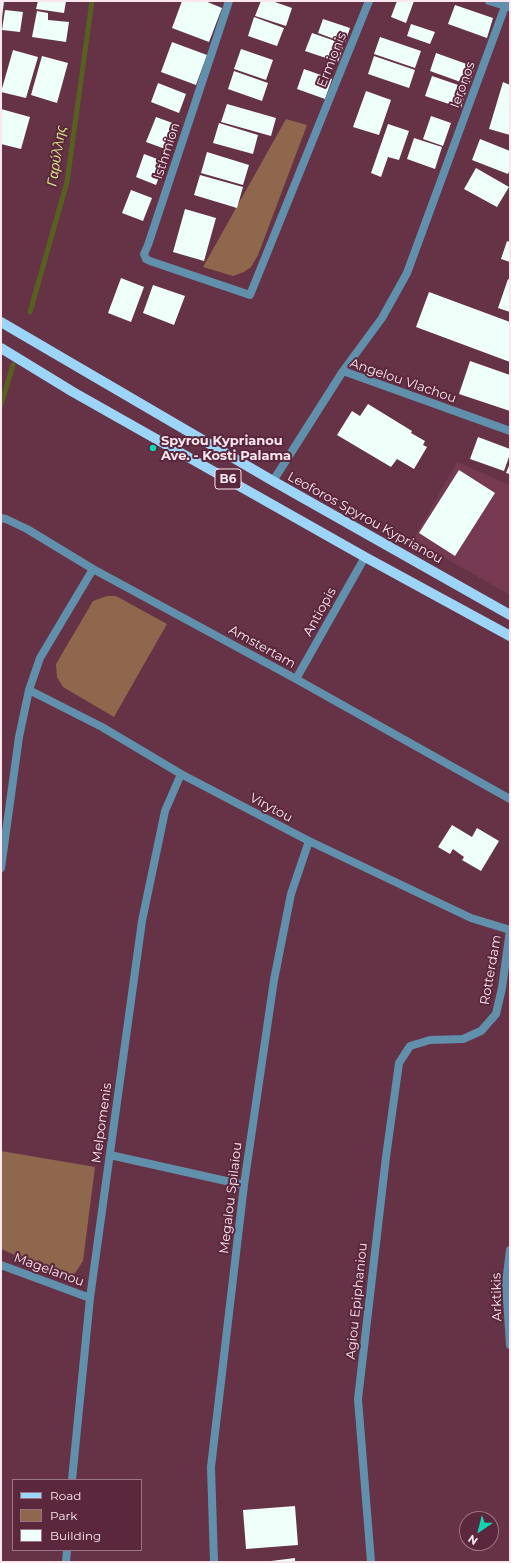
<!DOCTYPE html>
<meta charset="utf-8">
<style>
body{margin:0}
#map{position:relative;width:511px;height:1563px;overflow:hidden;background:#663246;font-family:Montserrat,sans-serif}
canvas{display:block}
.frame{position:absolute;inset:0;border:2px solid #fce7ee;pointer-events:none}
.legend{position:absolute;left:12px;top:1479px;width:130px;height:72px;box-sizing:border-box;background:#5a273c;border:1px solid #9b7483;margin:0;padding:5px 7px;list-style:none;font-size:12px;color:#fce7ee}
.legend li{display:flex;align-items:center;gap:8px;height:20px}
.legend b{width:20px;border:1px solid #9b7483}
.north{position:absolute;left:459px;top:1511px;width:40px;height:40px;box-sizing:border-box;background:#5a273c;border:1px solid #9b7483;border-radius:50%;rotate:215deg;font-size:11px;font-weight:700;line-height:16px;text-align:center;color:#fce7ee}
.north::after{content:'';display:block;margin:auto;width:14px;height:18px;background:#0ed5b4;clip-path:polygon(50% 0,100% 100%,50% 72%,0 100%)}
</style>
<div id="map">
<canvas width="511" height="1563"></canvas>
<div class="frame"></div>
<ul class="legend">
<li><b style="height:5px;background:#9cd5f8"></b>Road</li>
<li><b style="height:11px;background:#8e674c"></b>Park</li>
<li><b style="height:11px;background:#eefef9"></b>Building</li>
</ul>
<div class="north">N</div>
</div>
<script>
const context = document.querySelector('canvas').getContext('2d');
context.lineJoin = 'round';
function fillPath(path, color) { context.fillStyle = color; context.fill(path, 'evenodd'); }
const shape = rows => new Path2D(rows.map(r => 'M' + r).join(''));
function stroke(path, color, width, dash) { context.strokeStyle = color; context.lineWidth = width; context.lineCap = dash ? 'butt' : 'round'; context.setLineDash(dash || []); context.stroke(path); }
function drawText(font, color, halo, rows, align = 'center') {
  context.font = font + ' Montserrat,sans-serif'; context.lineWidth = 4; context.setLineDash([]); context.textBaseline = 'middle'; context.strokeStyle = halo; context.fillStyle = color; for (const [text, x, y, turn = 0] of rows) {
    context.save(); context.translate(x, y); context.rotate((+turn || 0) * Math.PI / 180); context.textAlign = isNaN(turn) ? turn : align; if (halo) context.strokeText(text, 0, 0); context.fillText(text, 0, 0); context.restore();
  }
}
const built = shape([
 [457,462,510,485,510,595,413,540]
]);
const green = shape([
 [286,119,307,125,258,255,251,267,244,272,233,276,203,267],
 [107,596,116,596,167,624,114,717,63,687,57,677,56,664,93,601],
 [1,1151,95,1167,83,1261,75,1273,68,1278,1,1249]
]);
const stream = shape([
 [30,312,67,182,92,1],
 [1,405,13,365]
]);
const building = shape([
 [1,1,4,1,2,18,1,18],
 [38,1,66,1,64,13,36,9],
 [182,1,205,1,222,8,209,42,172,28],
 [261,1,272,1,292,8,286,26,255,16],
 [397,1,414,1,406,23,391,17],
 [455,5,493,18,487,38,448,24],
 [5,10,23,12,20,32,2,30],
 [37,11,48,13,48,20,69,22,66,42,32,37],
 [254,17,284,28,277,46,248,36],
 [323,19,350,28,345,43,318,33],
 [411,24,435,32,430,44,407,36],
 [312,33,344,44,338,62,305,51],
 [380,37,421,51,415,68,374,54],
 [172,42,207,55,196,85,161,72],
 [241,49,273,60,266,80,234,69],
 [13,50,38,57,26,98,1,92],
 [436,53,475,67,469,85,430,71],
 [42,56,68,63,57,103,31,95],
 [374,56,415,70,409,88,368,74],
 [304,69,332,79,325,99,297,89],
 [234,71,268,83,262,101,228,89],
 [432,76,467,88,461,108,425,96],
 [503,82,510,85,510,135,489,129],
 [158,83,186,94,179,113,151,102],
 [366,91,391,100,379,135,353,127],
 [227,104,276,118,271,136,221,122],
 [1,109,30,117,21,149,1,144],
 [431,116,451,123,443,146,423,139],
 [156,117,178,125,168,150,146,142],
 [219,123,258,135,253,154,213,143],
 [388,124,409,131,399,160,388,157,381,177,371,173],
 [414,138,442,147,435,169,407,159],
 [480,139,510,151,510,169,508,174,472,160],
 [207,152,249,165,243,185,201,173],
 [144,154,165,162,156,185,136,177],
 [476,168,509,187,497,207,464,189],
 [200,175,243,187,237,208,194,195],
 [131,190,152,198,143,221,122,213],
 [185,209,216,218,204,261,173,252],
 [507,241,510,242,510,262,501,259],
 [121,278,144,287,131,322,108,313],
 [508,279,510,280,510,312,498,308],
 [153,285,185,296,174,325,143,313],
 [429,292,510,322,510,362,416,327],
 [470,361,510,375,510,411,459,394],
 [368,404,412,431,411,433,425,441,423,445,427,447,414,469,397,459,391,467,337,435,352,411,360,416],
 [478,437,510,449,510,454,504,471,470,459],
 [510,463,510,474,506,473],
 [459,470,495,493,455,556,419,533],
 [452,825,472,837,477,828,499,841,481,871,462,860,464,857,453,849,450,854,438,847],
 [295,1506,298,1545,246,1549,243,1510],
 [295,1558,295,1562,271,1562,271,1561]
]);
const street = shape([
 [229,1,148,245,144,254,146,259,150,261,250,295,369,1],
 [489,1,509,7],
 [343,371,510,431],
 [273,481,343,371,382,318,407,273,507,1],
 [1,518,6,519,27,529,93,569,296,679,510,799],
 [296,679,365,557],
 [29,690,102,727,181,774,309,841,471,918,510,930],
 [1,868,19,737,29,690,40,658,93,569],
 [110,1155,244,1185],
 [510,1250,506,1283,510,1345],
 [1,1265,90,1298],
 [72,1480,90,1298,142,921,165,811,181,774],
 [66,1562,67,1550],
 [214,1562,211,1467,244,1185,274,980,291,894,309,841],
 [371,1562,358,1399,386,1157,399,1063,410,1046,430,1040,463,1039,481,1031,496,1014,502,988,510,930]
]);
const primary = shape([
 [1,322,273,481,510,615],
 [1,348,73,392,365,557,510,636]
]);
const markers = [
 [153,448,4,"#0ed5b4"]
];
const shields = [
 [228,479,26]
];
const shieldNames = [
 ["B6",228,479]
];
const streetNames = [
 ["Ermionis",332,60,-68],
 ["Ieronos",463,85,-70],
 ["Isthmion",167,151,-72],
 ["Angelou Vlachou",403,381,19],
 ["Leoforos Spyrou Kyprianou",365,518,29],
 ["Antiopis",320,612,-61],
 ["Amstertam",262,647,29],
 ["Virytou",271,808,28],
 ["Rotterdam",491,970,-80],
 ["Melpomenis",102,1123,-82],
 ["Megalou Spilaiou",231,1198,-83],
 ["Magelanou",49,1270,20],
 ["Arktikis",497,1297,-91],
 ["Agiou Epiphaniou",357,1301,-84]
];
const poiNames = [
 ["Spyrou Kyprianou",161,441],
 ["Ave. - Kosti Palama",161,456]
];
const waterNames = [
 ["Γαρύλλης",57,156,-81]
];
fillPath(built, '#753a51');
fillPath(green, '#8e674c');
stroke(stream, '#57601e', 5);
fillPath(building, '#eefef9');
stroke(street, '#6190ad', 8);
stroke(primary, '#9cd5f8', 10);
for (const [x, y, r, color] of markers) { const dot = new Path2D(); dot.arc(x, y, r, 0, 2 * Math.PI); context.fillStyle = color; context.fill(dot); stroke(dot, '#5a273c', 1.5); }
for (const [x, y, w] of shields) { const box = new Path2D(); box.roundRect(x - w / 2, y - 10, w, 20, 3); context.fillStyle = '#5a273c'; context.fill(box); stroke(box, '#fce7ee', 1); }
drawText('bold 12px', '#fce7ee', null, shieldNames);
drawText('13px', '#fce7ee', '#5a273c', streetNames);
drawText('bold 13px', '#fce7ee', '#5a273c', poiNames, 'left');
drawText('italic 14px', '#d3e284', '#5a273c', waterNames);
</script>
